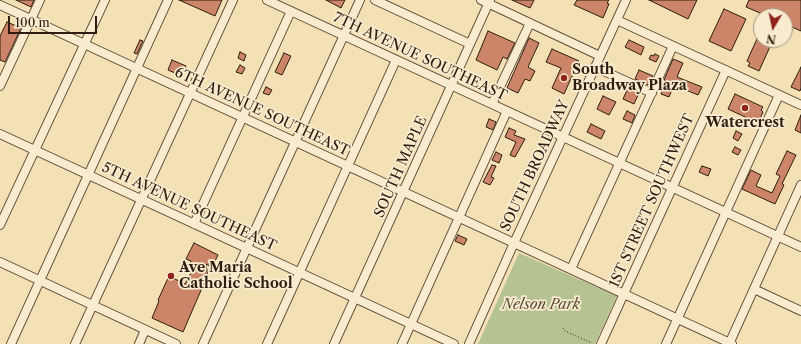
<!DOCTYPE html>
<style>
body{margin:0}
#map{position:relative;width:801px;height:344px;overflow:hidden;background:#f4e0b5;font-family:"Libre Caslon Text",serif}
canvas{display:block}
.north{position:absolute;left:753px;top:8px;width:40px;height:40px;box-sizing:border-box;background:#f8ebcf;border:1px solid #a79882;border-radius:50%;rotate:189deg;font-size:11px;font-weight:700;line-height:16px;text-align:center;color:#2d1c0f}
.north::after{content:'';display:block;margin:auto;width:14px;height:18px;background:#8f2418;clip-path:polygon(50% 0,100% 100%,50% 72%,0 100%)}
.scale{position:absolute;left:8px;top:16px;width:89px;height:18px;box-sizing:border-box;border:2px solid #2d1c0f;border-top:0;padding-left:5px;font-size:12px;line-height:14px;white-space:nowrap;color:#2d1c0f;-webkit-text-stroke:3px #f8ebcf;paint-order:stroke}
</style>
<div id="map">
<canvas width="801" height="344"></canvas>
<div class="north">N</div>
<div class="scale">100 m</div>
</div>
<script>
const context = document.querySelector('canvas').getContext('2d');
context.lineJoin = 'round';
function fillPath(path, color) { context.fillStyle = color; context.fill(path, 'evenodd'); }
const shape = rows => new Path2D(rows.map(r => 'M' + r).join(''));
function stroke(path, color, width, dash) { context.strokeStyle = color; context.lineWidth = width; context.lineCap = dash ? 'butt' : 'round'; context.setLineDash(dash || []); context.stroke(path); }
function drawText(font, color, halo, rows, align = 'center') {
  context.font = font + ' "Libre Caslon Text",serif'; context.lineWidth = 3.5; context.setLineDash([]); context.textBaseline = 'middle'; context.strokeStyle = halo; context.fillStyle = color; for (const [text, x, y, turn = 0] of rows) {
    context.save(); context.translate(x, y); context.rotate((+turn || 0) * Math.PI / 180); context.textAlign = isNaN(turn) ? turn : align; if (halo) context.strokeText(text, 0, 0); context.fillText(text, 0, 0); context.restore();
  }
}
const green = shape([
 [519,253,617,296,595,344,478,344]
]);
const building = shape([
 [16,0,34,0,31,7,16,0],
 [179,0,222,0,215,16,179,0],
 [326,0,345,0,341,8,326,0],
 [512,0,534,0,530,8,512,0],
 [577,0,609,0,607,3,609,4,603,18,574,5,577,0],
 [649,0,697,0,688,19,649,0],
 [749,0,801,0,801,31,785,24,785,16,767,16,746,7,749,0],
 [724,9,746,19,731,51,709,41,724,9],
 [7,22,21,28,5,62,0,60,0,36,7,22],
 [761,30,761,40,773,40,759,71,748,66,750,63,747,61,761,30],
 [488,31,515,43,507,59,503,57,497,70,476,60,488,31],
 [529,38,539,43,528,67,535,71,530,81,525,79,518,93,507,88,529,38],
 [140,40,143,41,137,54,134,53,140,40],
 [629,40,644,47,641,55,625,47,629,40],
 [552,49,579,61,564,94,552,88,561,68,546,62,552,49],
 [240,52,246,55,244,61,238,58,240,52],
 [284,53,291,56,282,75,275,72,284,53],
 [655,54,659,56,656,62,649,59,651,55,654,56,655,54],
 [673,59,683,63,677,77,702,87,698,95,674,85,669,97,661,94,666,81,664,80,673,59],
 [172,60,186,66,182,76,168,70,172,60],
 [240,65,245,68,242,74,236,72,240,65],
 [801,67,801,88,800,91,791,87,801,67],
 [639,70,653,76,649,85,635,79,639,70],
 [266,87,272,90,269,95,263,93,266,87],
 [628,88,639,93,634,104,623,99,628,88],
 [735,94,763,107,761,110,763,112,758,123,728,109,735,94],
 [603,96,616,102,609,115,597,109,603,96],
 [627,111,635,115,632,123,623,119,627,111],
 [801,115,801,133,795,130,801,115],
 [489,119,496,122,493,130,486,127,489,119],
 [591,124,605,131,601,139,587,132,591,124],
 [509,128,516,131,514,135,525,139,515,157,510,155,516,142,505,137,509,128],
 [736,131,742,134,738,141,733,138,736,131],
 [735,147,741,150,738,155,732,152,735,147],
 [787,151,796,155,782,184,784,185,775,204,742,189,751,170,761,175,756,186,772,193,780,176,776,174,787,151],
 [496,152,502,155,499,163,492,160,496,152],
 [492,165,496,166,491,177,494,178,490,185,483,182,492,165],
 [702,166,711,169,708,176,699,172,702,166],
 [458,235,467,239,464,245,455,241,458,235],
 [194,243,218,255,212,267,206,264,208,277,207,280,205,281,183,332,152,318,159,301,158,300,169,276,185,284,193,269,188,267,191,261,186,259,194,243]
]);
const path = shape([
 [563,328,565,331,592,343]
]);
const minor = shape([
 [267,0,801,247],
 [375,0,470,44],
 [481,0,600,56],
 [0,5,732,344],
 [617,20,801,105],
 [595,67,652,93],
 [0,86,40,0],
 [492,104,530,23],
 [0,134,454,344],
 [194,224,291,11],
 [0,225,105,0],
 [0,262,176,344],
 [571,269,673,46],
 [754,289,801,311],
 [11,344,168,0],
 [75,344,233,0],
 [139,344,145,330],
 [203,344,360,0],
 [267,344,396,60],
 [334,344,490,0],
 [402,344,507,111],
 [469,344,514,243,626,0],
 [601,344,726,70],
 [666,344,779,95],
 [729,344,801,185]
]);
const markers = [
 [564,78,4,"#8f2418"],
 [745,108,4,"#8f2418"],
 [171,276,4,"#8f2418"]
];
const streetNames = [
 ["7TH AVENUE SOUTHEAST",420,57,25],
 ["6TH AVENUE SOUTHEAST",262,112,25],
 ["SOUTH BROADWAY",535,166,-65],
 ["SOUTH MAPLE",401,167,-66],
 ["1ST STREET SOUTHWEST",652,201,-66],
 ["5TH AVENUE SOUTHEAST",189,207,25]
];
const poiNames = [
 ["South",572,70],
 ["Broadway Plaza",572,86],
 ["Watercrest",745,123,"center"],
 ["Ave Maria",179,268],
 ["Catholic School",179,284]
];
const parkNames = [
 ["Nelson Park",541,305]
];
fillPath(green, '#b5c392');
fillPath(building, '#cd8569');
stroke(building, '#2d1c0f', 1);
stroke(minor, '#5f4d38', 10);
stroke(path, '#2d1c0f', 1, [1, 2]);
stroke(minor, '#f8ebcf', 8);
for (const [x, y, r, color] of markers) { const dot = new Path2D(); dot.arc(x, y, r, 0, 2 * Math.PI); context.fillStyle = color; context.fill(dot); stroke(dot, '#f8ebcf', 1.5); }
drawText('14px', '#2d1c0f', '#f8ebcf', streetNames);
drawText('bold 14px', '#2d1c0f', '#f8ebcf', poiNames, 'left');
drawText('italic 14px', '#564e36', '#f8ebcf', parkNames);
</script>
